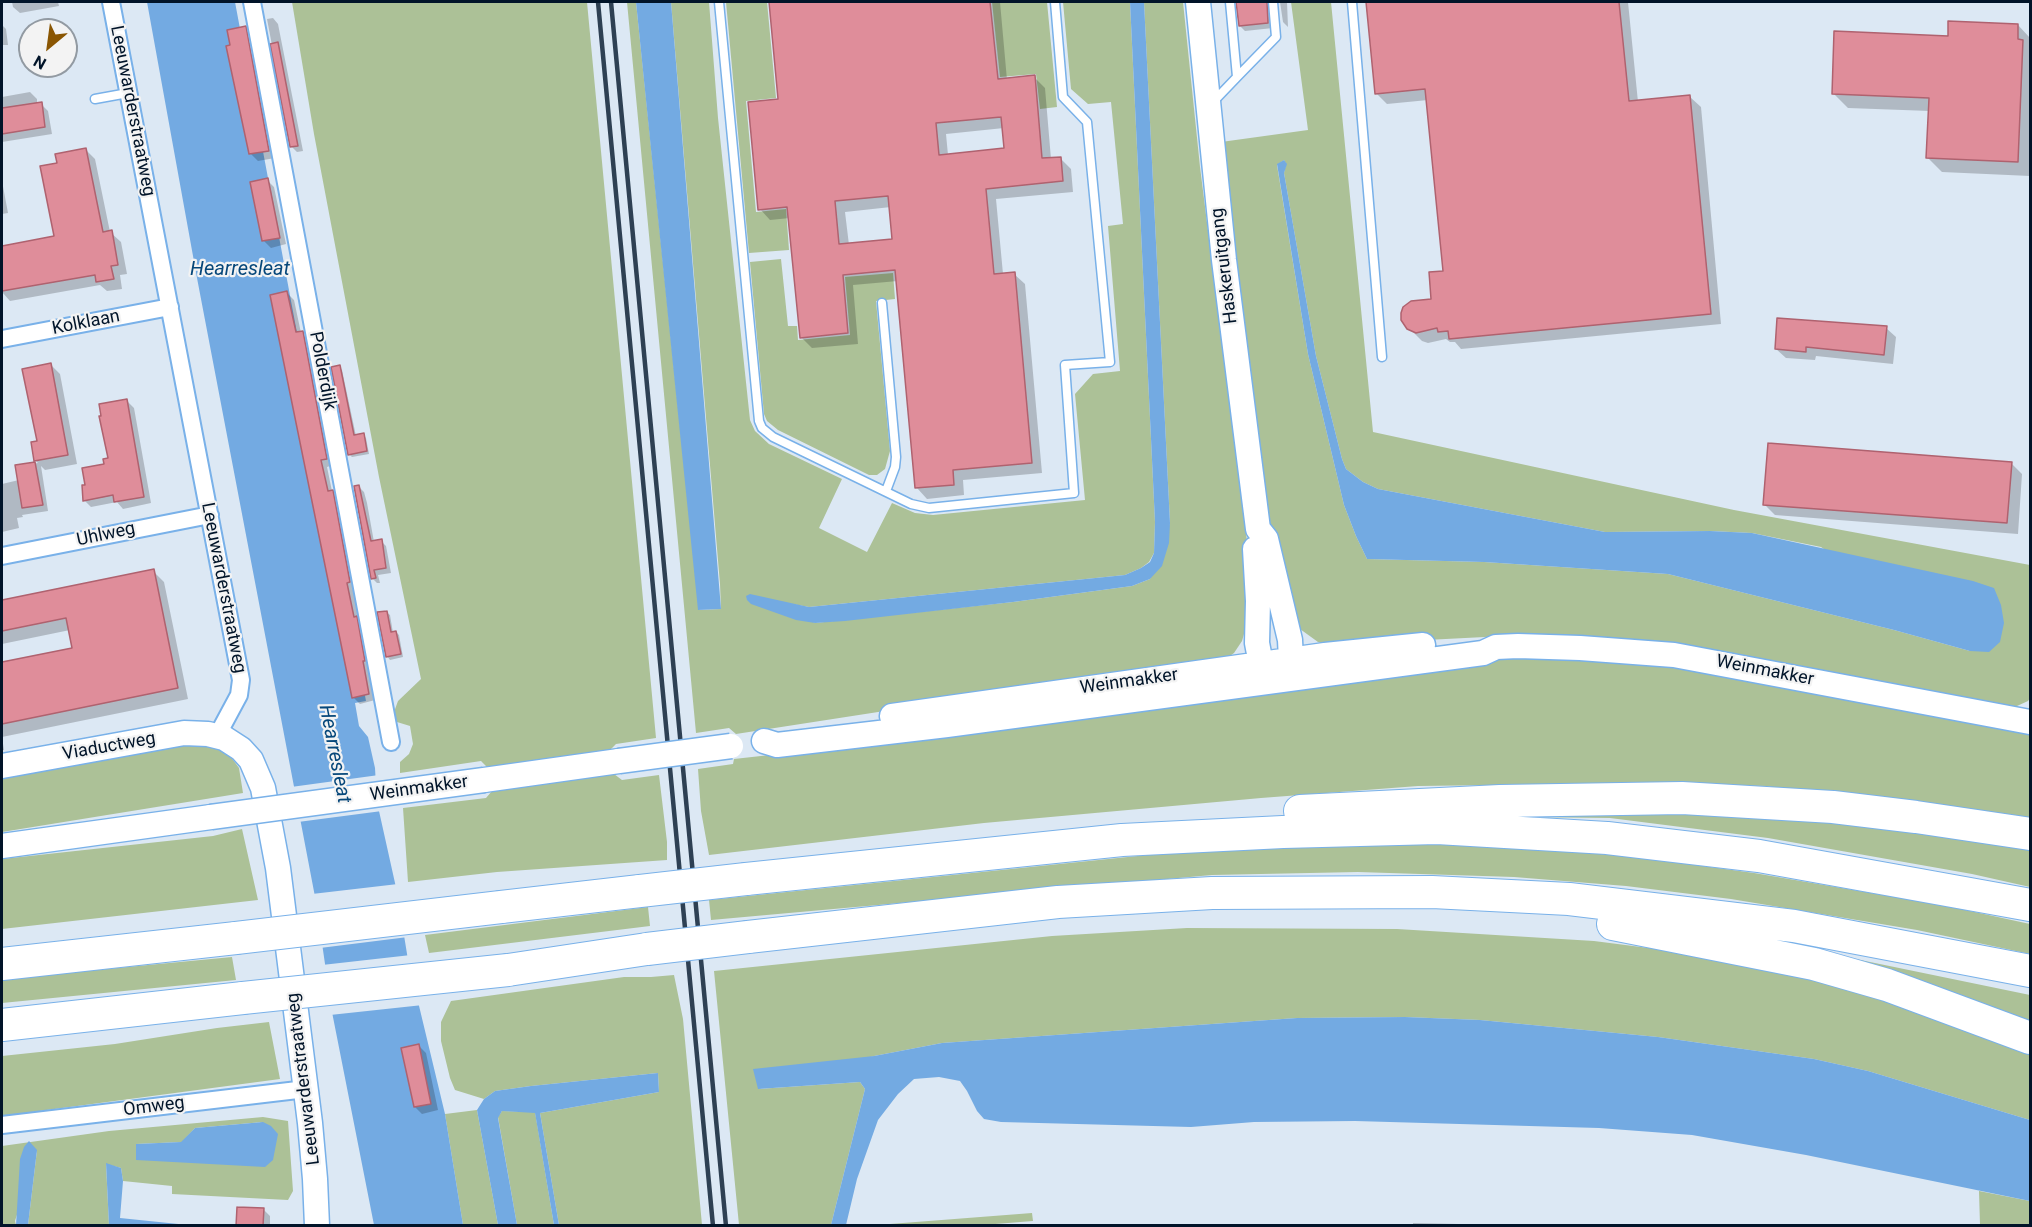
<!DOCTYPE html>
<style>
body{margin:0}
#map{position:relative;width:2032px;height:1227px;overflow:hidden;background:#dce8f4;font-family:Roboto,sans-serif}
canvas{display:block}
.frame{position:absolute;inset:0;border:3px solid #011429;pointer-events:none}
.north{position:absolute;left:18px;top:18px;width:60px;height:60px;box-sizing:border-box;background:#f3f3f3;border:2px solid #929aa2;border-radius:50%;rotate:209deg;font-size:16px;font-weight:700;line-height:24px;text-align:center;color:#011429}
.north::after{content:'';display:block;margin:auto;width:21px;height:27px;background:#8a5602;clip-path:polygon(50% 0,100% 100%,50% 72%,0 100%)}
</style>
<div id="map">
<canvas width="2032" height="1227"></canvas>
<div class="frame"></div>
<div class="north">N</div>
</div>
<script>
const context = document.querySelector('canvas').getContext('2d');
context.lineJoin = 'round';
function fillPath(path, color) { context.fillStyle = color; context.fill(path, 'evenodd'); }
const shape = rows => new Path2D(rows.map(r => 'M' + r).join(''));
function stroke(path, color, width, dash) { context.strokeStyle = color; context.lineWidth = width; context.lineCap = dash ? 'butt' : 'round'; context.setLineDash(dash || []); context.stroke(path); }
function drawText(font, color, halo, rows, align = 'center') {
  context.font = font + ' Roboto,sans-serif'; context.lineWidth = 4.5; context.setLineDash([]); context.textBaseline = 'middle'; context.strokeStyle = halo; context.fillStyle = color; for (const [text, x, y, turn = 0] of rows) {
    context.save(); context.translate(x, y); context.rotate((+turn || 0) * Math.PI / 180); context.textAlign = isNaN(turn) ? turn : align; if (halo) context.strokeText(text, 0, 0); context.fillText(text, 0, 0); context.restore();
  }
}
const green = shape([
 [292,2,587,2,656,738,616,744,609,751,488,768,481,761,400,773,400,762,409,754,413,744,410,726,397,722,394,712,398,701,421,679,379,477,314,134],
 [627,2,636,2,699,610,721,609,720,584,671,2,709,2,718,118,750,420,755,431,769,444,842,479,819,528,867,552,892,503,915,513,933,515,1085,500,1075,394,1093,374,1120,371,1108,226,1123,224,1111,102,1088,104,1071,89,1063,2,1130,2,1155,522,1154,553,1149,562,1141,568,1125,575,809,607,781,602,815,623,1013,602,1132,586,1150,579,1170,523,1144,2,1183,2,1200,167,1249,557,1248,620,1242,641,1234,653,1227,658,736,734,729,728,696,733],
 [726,2,767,2,776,98,746,101,756,212,786,209,789,250,749,253],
 [992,2,1047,2,1057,107,1040,109,1036,74,1000,77],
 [1291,2,1331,2,1373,432,1734,510,2030,565,2030,698,2028,701,2017,706,2004,706,1721,651,1652,641,1524,635,1328,645,1318,642,1300,629,1293,616,1271,541,1221,142,1308,130],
 [1284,160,1286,164,1284,173,1316,356,1342,459,1346,469,1363,482,1378,489,1605,532,1710,531,1752,533,1821,547,1970,651,1894,630,1668,574,1484,562,1367,559,1356,536,1344,505,1308,354,1277,165],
 [781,259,788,326,797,326,798,340,850,335,845,277,893,273,895,299,876,301,890,451,885,469,877,475,869,475,778,430,767,421,764,414,750,262],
 [1524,658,1563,658,1658,666,1710,673,2030,735,2030,827,1766,786,1639,784,1497,785,1418,786,1261,798,984,823,709,855,701,811,698,769,733,764,734,759,806,751,1484,660],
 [198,744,219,750,231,757,239,768,243,793,2,832,2,778,181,745],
 [614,774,622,780,659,775,667,842,667,860,497,872,408,882,403,808,486,798,492,791],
 [1661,802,2030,842,2030,887,1972,874,1768,838,1610,818,1440,816],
 [242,829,258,900,2,929,2,859,213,836],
 [1352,841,1510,846,1645,858,1754,873,1947,906,2030,924,2030,954,1917,930,1731,899,1626,886,1514,877,1358,872,1212,875,711,920,709,900,1157,854],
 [648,907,650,926,429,953,425,935],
 [1187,928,1397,929,1594,941,1672,951,1847,986,2030,1049,2030,1120,1868,1071,1814,1059,1658,1037,1480,1020,1405,1017,1297,1018,942,1043,874,1056,758,1089,860,1082,865,1089,831,1225,739,1225,714,971,1052,936],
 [1807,949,2030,995,2030,1028],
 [232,957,236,980,2,1003,2,979],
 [674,975,683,1019,702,1225,559,1225,540,1113,659,1092,658,1073,531,1086,495,1091,484,1099,455,1090,450,1078,441,1041,441,1022,451,1001,624,977,651,977],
 [269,1022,280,1079,2,1116,2,1056,115,1044,217,1028],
 [477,1110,498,1225,463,1225,445,1114],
 [502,1111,535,1112,554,1225,517,1225,498,1117],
 [263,1117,288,1121,293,1191,288,1200,172,1194,172,1186,123,1181,121,1168,106,1164,109,1225,28,1225,37,1150,15,1221,16,1225,2,1226,2,1146,109,1131],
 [263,1122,136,1160,136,1144,182,1142,195,1128],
 [1979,1191,2030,1201,2030,1225,1980,1225],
 [1032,1213,1033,1221,983,1225,877,1225]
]);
const water = shape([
 [147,2,235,2,366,701,355,703,359,726,368,737,375,768,377,802,397,892,408,960,445,1114,463,1225,374,1225,332,1012,316,902,197,278],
 [636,2,671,2,721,609,698,610],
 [1130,2,1144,2,1170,523,1169,543,1162,566,1150,579,1132,586,1013,602,845,621,815,623,796,620,751,604,747,600,746,596,750,594,809,607,1125,575,1141,568,1150,562,1154,553,1155,522],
 [1284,160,1287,164,1284,173,1316,356,1342,459,1346,469,1363,482,1378,489,1605,532,1710,531,1752,533,1973,581,1994,588,2001,605,2004,623,2000,642,1989,652,1970,651,1894,630,1668,574,1484,562,1367,559,1356,536,1344,505,1308,354,1277,164],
 [1405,1017,1480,1020,1658,1037,1814,1059,1868,1071,2030,1120,2030,1201,1806,1155,1692,1135,1599,1128,1355,1121,1254,1122,1191,1127,1001,1122,984,1119,977,1111,967,1091,960,1081,939,1077,914,1079,898,1094,878,1120,857,1179,846,1225,831,1225,865,1089,860,1082,758,1089,753,1069,874,1056,942,1043,1297,1018],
 [658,1073,659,1092,540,1113,559,1225,554,1225,535,1113,502,1111,498,1118,517,1225,498,1225,477,1110,484,1099,495,1091,531,1086],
 [263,1122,271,1126,278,1134,273,1160,265,1167,136,1160,136,1144,181,1142,195,1128],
 [29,1141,37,1150,28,1225,16,1225,20,1159,24,1147],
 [106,1163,121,1168,123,1181,120,1218,188,1225,109,1225]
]);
const pier = shape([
 [379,775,382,811,298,822,291,787],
 [398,884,408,937,320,948,312,894],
 [411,955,423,1005,330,1015,322,965]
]);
const shadow = shape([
 [12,2,58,2,59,6,20,13,13,7],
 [771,2,1000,2,1007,80,1034,77,1045,88,1051,159,1060,158,1071,169,1073,192,996,199,1003,274,1014,274,1025,284,1042,473,963,480,964,495,927,499,917,488,898,281,853,285,858,344,812,348,801,337,790,218,770,220,760,209,780,100],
 [1004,128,1006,150,948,155,946,134],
 [891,207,894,240,849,245,845,212],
 [1238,2,1276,2,1273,28,1245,31,1240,26],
 [1280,2,1287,2,1288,27,1283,22],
 [1368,2,1628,2,1638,102,1690,97,1701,107,1721,324,1461,349,1455,342,1450,342,1446,339,1428,343,1422,341,1404,323,1432,301,1444,272,1428,100,1387,104,1377,94],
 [273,18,278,24,303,151,297,152,291,146,267,19],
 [2,25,6,29,8,45,2,45],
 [2018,25,2030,38,2030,176,1942,172,1928,158,1930,111,1848,108,1833,93,1949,38],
 [251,56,258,63,275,158,258,161,251,154],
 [30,92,37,99,37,104,41,104,48,111,52,134,2,142,2,97],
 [85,149,95,159,110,232,121,242,127,274,120,275,122,289,107,291,100,285,10,301,2,292,2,247,56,237,59,164],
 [267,180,274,187,286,244,271,248,264,241],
 [2,181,8,213,2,214],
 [287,293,294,300,301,333,310,340,333,465,327,467,332,491,339,498,356,589,353,589,359,621,363,625,375,700,360,704,353,697],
 [1886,328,1896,337,1893,364,1816,356,1815,360,1786,358,1776,349],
 [50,364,60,374,77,464,45,470,41,466,48,511,22,515,23,517,17,518,19,528,2,532,2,484,19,480,17,466,38,463,35,460],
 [339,367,342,370,356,436,363,435,366,438,369,454,352,457,349,454],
 [127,401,134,408,151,503,123,509,117,502,91,507,84,500,110,459],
 [2011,463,2022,474,2018,534,1775,515,1764,504],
 [359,487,364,492,367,503,374,542,381,541,386,546,391,573,378,575,380,583,377,583,372,578],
 [153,571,164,582,188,699,2,737,4,750,2,750,2,664,74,649,70,630,2,644,2,602],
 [386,612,390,615,393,633,396,632,399,635,403,657,390,660,387,656],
 [419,1046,426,1053,438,1110,422,1114,415,1107],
 [263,1209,270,1216,270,1226,238,1226],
 [1413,1223,1551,1226,1413,1226],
 [1031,1224,1033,1226,1009,1226]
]);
const building = shape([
 [769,2,990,2,998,79,1035,75,1042,158,1061,157,1063,181,986,189,994,274,1015,272,1032,463,953,470,954,485,915,488,895,270,843,275,848,333,800,338,787,207,758,210,748,102,778,99,769,2],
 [1001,117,1004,148,939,155,936,123,1001,117],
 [888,196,892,239,839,244,835,201,888,196],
 [1236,2,1267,2,1268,23,1239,26,1236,2],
 [1366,2,1619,2,1629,101,1690,95,1711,314,1449,339,1448,331,1438,332,1437,328,1416,333,1407,329,1401,320,1401,313,1403,307,1411,301,1431,299,1429,272,1443,271,1425,89,1375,94,1366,2],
 [1948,21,2018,24,2018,39,2023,40,2018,162,1926,158,1929,98,1832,94,1834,31,1948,36,1948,21],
 [246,26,269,151,249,154,226,46,230,45,227,30,246,26],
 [278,42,298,146,290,147,270,44,278,42],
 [42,102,45,127,2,134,2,108,42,102],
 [86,148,103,232,112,230,118,265,111,266,114,279,96,282,95,275,2,291,2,246,54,236,40,166,57,163,55,154,86,148],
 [268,178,280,238,262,241,250,182,268,178],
 [287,291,296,332,303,331,327,459,321,460,328,491,333,490,350,582,347,583,354,617,357,616,365,661,363,661,369,694,352,698,270,295,287,291],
 [1777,318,1887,326,1884,355,1806,347,1806,352,1775,349,1777,318],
 [51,363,68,455,34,461,31,442,37,441,22,369,51,363],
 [340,365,354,435,364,433,367,451,348,455,331,367,340,365],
 [127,399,144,497,114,502,113,495,83,501,82,485,85,485,82,468,104,464,103,459,108,458,99,416,101,416,99,404,127,399],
 [1768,443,2012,462,2007,523,1763,505,1768,443],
 [35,462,43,505,22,508,15,465,35,462],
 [359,485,371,541,382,539,386,568,374,570,376,578,371,579,354,486,359,485],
 [154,569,178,688,2,724,2,662,72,648,66,618,2,631,2,600,154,569],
 [387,611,391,632,396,631,401,654,386,657,377,612,387,611],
 [419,1044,431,1104,414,1107,401,1048,419,1044],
 [237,1207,264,1208,263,1226,236,1226,237,1207]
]);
const lane = shape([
 [719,2,759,421,762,428,773,437,911,504,929,508,1074,493,1065,365,1110,362,1087,122,1063,97,1055,2],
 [1352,2,1382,357],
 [1237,77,1276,37,1273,2],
 [95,99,128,93],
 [1213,102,1237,77,1230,2],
 [882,303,896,457,895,467,886,491]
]);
const street = shape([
 [111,2,241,680,239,695,217,736],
 [252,2,391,742],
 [2,339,170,307],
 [2,556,210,515],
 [2,1125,306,1089]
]);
const secondary = shape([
 [1198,2,1224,260,1258,529,1266,539,1290,640,1291,660,1284,672],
 [1255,549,1258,601,1257,643,1261,664,1271,674],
 [892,716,1325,655,1423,645],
 [764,741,777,745,947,725,1483,653,1496,647,1518,646,1580,648,1674,655,2030,722],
 [2,766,184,733,208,734,224,738,241,749,251,760,263,788,278,868,310,1123,315,1179,317,1226],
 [484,780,619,761],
 [2,846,211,817]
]);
const highway = shape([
 [1300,811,1500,801,1682,798,1833,807,1916,817,2030,834],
 [746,879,1122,840,1283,832,1437,828,1607,838,1759,856,2030,905],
 [501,907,640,891],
 [1613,924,1814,964,1887,985,2030,1038],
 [748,937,1058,902,1212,893,1432,892,1569,899,1794,926,2030,971],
 [2,964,236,938],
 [508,970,647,949],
 [2,1025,243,998]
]);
const rail = shape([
 [598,2,713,1226],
 [611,2,726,1226]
]);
const secondaryBridge = shape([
 [619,761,731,746],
 [211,817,484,780]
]);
const highwayBridge = shape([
 [640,891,746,879],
 [236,938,501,907],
 [647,949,748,937],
 [243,998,508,970]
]);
const streetNames = [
 ["Leeuwarderstraatweg",132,111,79],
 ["Haskeruitgang",1225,266,-97],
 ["Kolklaan",86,323,-11],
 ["Polderdijk",322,371,79],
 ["Uhlweg",106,535,-12],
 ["Leeuwarderstraatweg",223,588,79],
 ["Weinmakker",1765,671,11],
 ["Weinmakker",1129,682,-8],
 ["Viaductweg",109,747,-10],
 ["Weinmakker",419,789,-8],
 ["Leeuwarderstraatweg",304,1079,-97],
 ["Omweg",154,1107,-7]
];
const waterNames = [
 ["Hearresleat",240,270],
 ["Hearresleat",334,754,79]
];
fillPath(green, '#acc197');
fillPath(water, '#73aae2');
fillPath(pier, '#dce8f4');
fillPath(shadow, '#0003');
fillPath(building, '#df8d9a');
stroke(building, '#af626f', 1.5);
stroke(lane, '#79b1e9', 11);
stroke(street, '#79b1e9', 20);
stroke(secondary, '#79b1e9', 27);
stroke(highway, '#79b1e9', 34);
stroke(lane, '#fff', 8);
stroke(street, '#fff', 16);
stroke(secondary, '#fff', 24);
stroke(highway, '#fff', 32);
stroke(rail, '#2e4053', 4.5);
stroke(secondaryBridge, '#79b1e9', 27, []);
stroke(highwayBridge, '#79b1e9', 34, []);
stroke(secondaryBridge, '#fff', 24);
stroke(highwayBridge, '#fff', 32);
drawText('18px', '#011429', '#f3f3f3', streetNames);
drawText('italic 20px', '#06477a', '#f3f3f3', waterNames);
</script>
